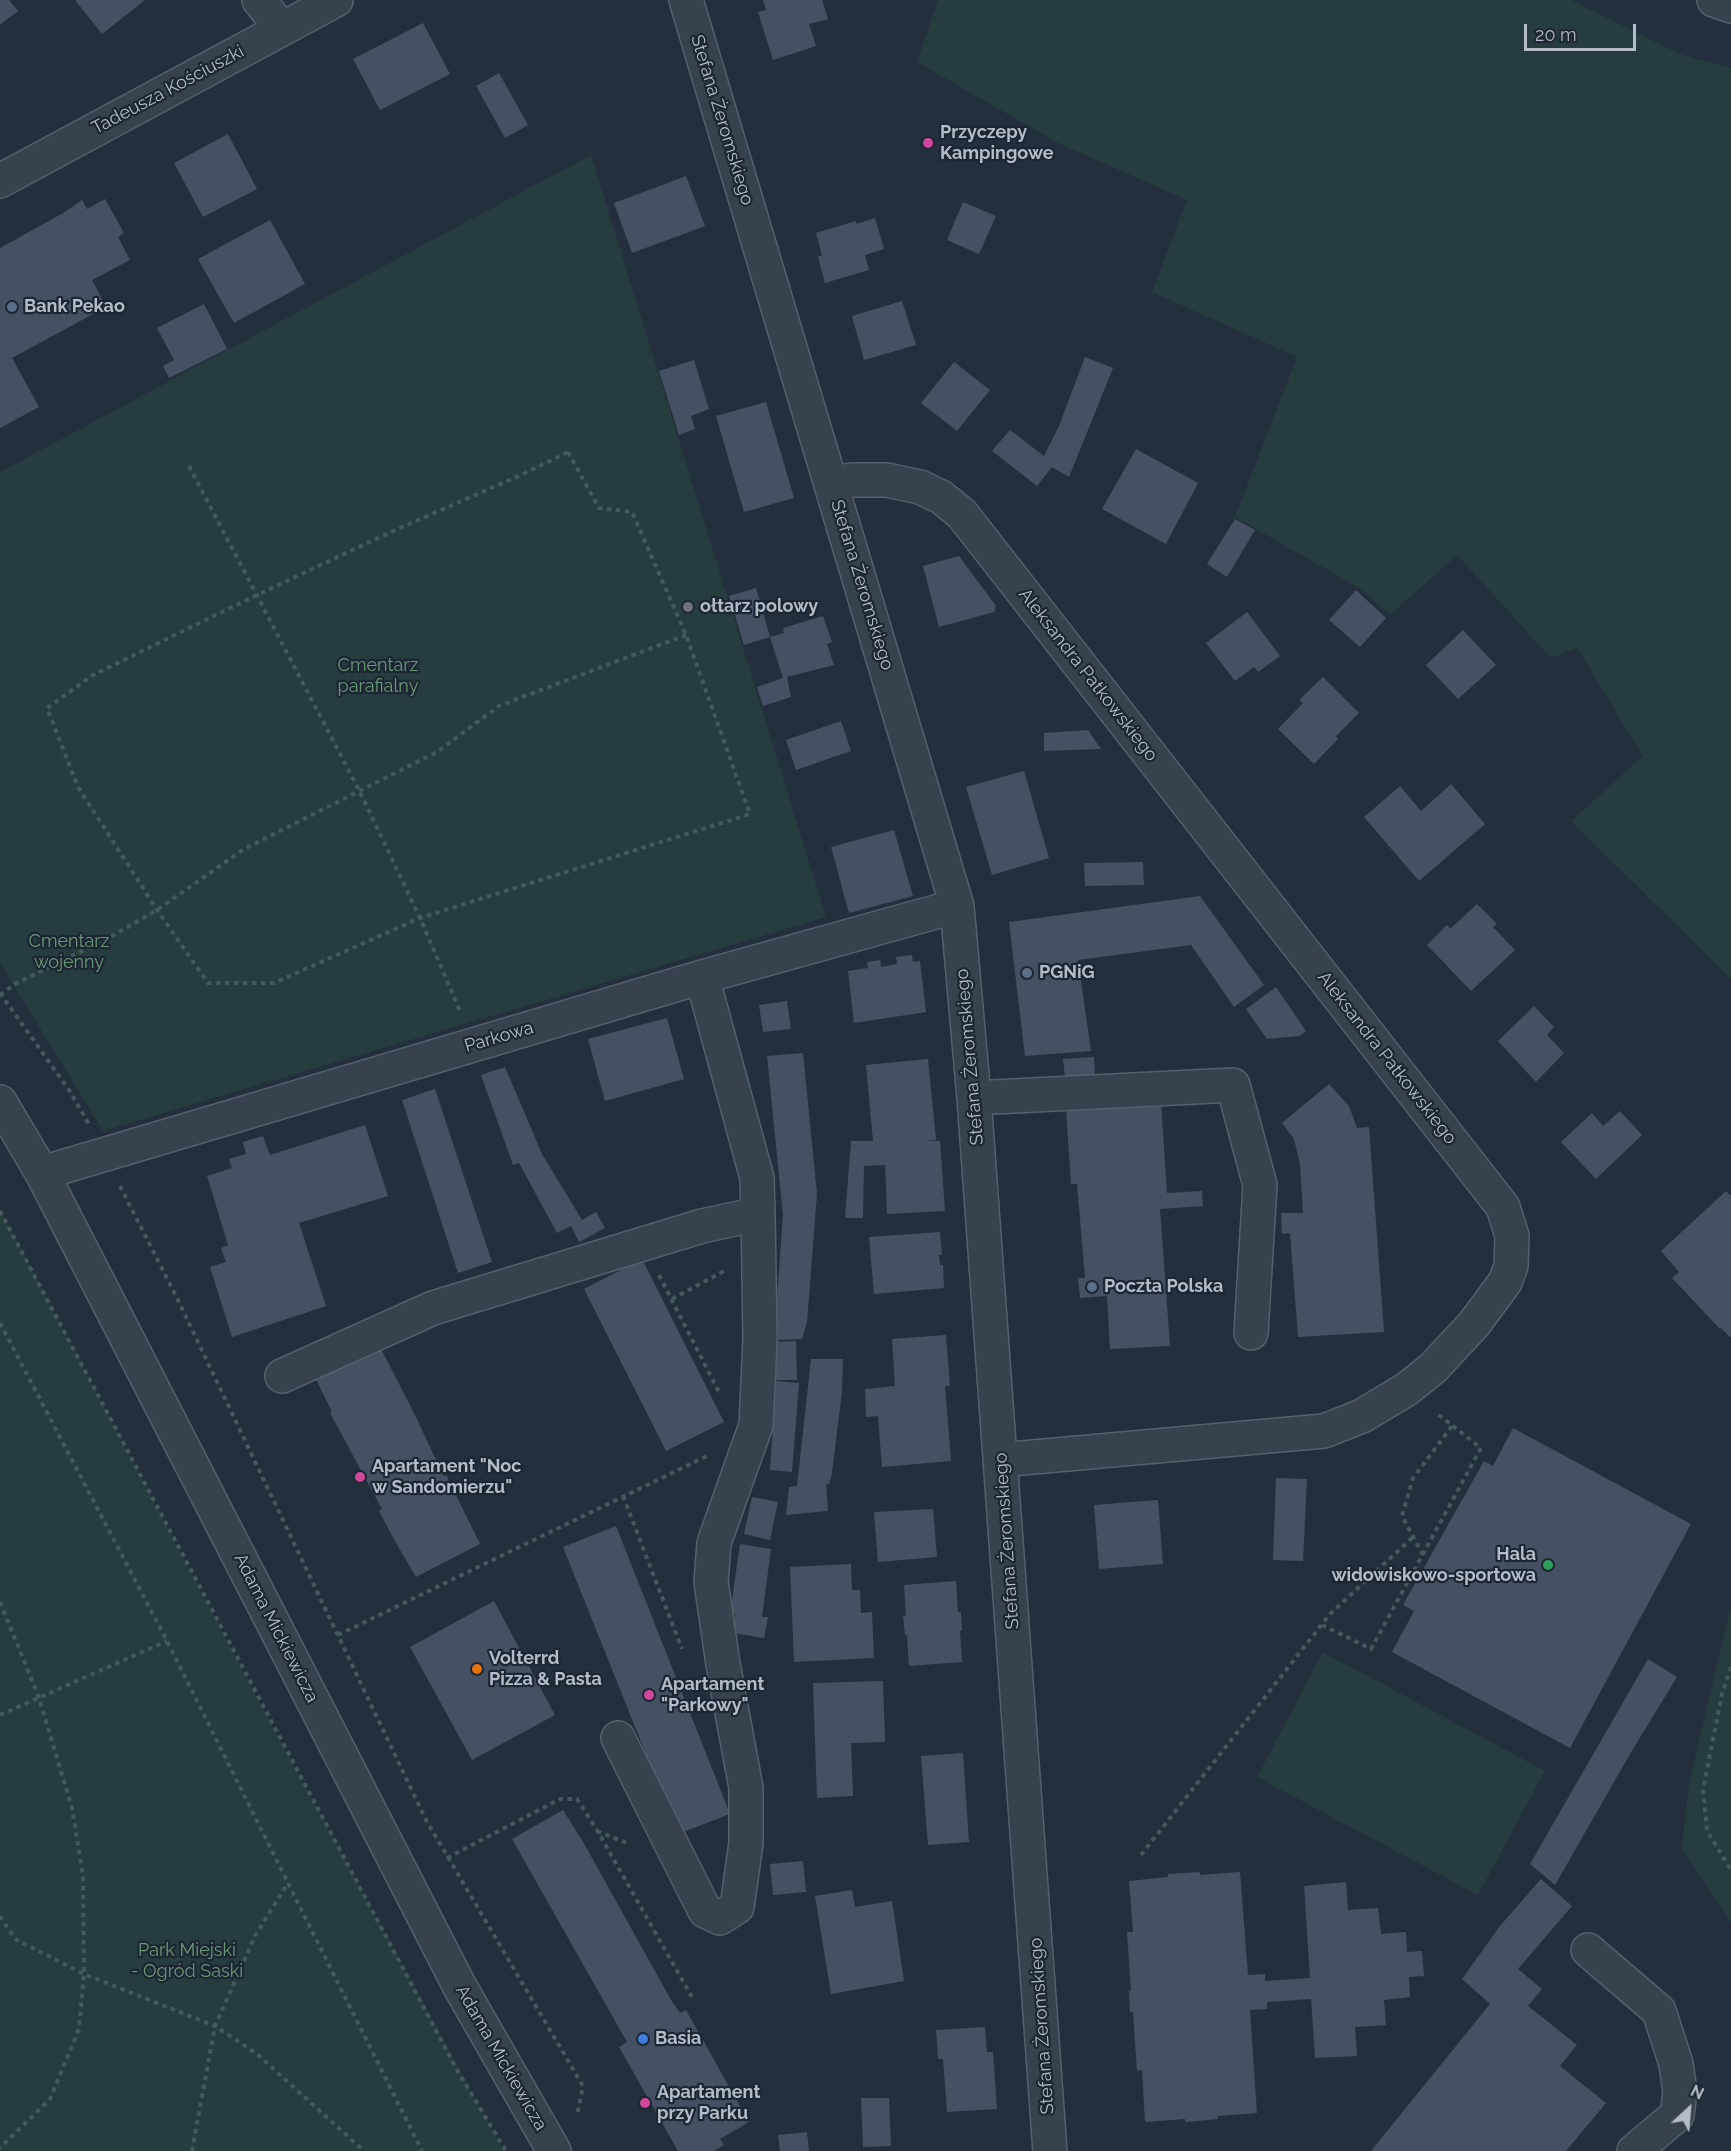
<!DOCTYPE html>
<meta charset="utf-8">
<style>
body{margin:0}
#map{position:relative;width:1731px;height:2151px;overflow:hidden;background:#242f3e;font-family:Raleway,sans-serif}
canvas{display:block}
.north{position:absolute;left:1659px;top:2079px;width:60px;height:60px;-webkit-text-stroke:4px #1d2633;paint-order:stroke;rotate:26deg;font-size:16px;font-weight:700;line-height:24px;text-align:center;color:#b4bcc9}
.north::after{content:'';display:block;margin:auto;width:21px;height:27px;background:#b4bcc9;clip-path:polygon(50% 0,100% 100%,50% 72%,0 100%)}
.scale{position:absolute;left:1524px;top:24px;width:112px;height:27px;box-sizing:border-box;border:3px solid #b4bcc9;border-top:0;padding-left:8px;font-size:18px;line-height:21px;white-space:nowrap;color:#b4bcc9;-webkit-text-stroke:4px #1d2633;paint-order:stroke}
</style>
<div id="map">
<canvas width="1731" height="2151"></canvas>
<div class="north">N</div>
<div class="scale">20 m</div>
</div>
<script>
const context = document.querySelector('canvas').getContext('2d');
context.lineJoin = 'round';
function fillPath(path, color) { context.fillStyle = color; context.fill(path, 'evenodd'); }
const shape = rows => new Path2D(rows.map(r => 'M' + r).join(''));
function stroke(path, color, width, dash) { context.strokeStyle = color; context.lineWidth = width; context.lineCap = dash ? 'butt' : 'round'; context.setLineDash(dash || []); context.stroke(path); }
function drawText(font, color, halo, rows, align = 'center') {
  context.font = font + ' Raleway,sans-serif'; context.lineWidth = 4.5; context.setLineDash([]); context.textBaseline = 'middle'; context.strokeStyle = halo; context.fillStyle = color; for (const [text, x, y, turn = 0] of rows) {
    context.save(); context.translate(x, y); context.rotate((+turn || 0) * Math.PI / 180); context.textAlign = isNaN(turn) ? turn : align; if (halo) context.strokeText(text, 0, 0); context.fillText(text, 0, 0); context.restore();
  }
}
const green = shape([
 [938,0,1571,0,1680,54,1731,68,1731,979,1571,821,1643,756,1577,648,1551,658,1457,555,1390,615,1359,588,1235,517,1297,357,1152,292,1187,200,1058,143,917,62],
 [591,155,826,917,103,1131,0,963,0,472],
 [0,1209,261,1705,504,2151,0,2151],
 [1731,1606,1731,1922,1682,1849,1689,1783],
 [1323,1652,1545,1771,1478,1895,1257,1777]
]);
const building = shape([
 [0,0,9,0,18,11,0,25],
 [75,0,145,0,102,34],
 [763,0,822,0,828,19,809,24,816,46,773,60,758,12,766,10],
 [423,23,450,74,380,110,353,59],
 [499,73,528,125,505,138,476,86],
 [228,134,257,189,203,217,174,163],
 [686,176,705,226,632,253,614,203],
 [105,199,124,233,118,237,130,260,92,280,106,307,12,358,39,407,0,428,0,248,65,212,82,200,87,209],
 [963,202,996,216,979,254,947,240],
 [875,218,884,249,865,255,869,270,825,283,818,257,822,255,816,233,856,221,856,224],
 [270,220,305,284,234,323,198,259],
 [902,301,916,345,864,360,852,316],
 [204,304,227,349,169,378,163,366,174,360,157,328],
 [1085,357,1113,368,1069,477,1052,467,1037,486,992,451,1010,430,1044,456,1059,426],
 [694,360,709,409,691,416,695,429,679,435,659,371],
 [954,362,990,390,957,431,921,403],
 [766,402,794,498,744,512,716,416],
 [1136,449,1198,483,1166,544,1102,509],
 [1235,519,1255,530,1227,577,1207,564],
 [959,556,996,606,994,612,939,627,923,566],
 [756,588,770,637,744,645,729,596],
 [1356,590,1386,618,1360,647,1329,620],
 [1247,612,1280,656,1258,672,1254,667,1235,681,1206,643],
 [823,616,832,642,827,644,834,665,787,677,791,697,763,706,757,687,783,678,770,637,784,633,783,628],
 [1463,630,1496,665,1458,699,1426,665],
 [1323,677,1359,713,1336,736,1338,739,1314,764,1278,729,1303,703,1299,700],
 [841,721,851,751,796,770,786,740],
 [1088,730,1101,749,1044,751,1044,733],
 [1024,771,1049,858,992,875,966,787],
 [1451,784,1485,824,1419,881,1364,817,1400,786,1421,811],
 [894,830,913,896,849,913,831,847],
 [1143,862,1144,885,1085,886,1084,863],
 [1200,896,1264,985,1234,1007,1191,945,1078,960,1091,1051,1025,1056,1009,922],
 [1477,904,1497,924,1493,927,1515,950,1471,991,1427,945,1447,925,1450,929],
 [912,955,913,962,920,961,926,1012,854,1023,848,971,868,968,867,962,880,960,881,967,897,964,896,957],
 [1276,987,1306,1031,1299,1036,1267,1039,1246,1009],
 [787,1001,791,1029,763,1032,759,1005],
 [1534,1006,1554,1027,1547,1035,1564,1053,1536,1082,1498,1041],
 [667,1018,684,1079,605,1101,588,1039],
 [803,1053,817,1194,807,1322,802,1339,774,1340,783,1215,767,1056],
 [1094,1057,1095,1075,1065,1077,1063,1059],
 [928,1059,936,1140,922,1141,940,1141,945,1211,887,1214,885,1165,864,1166,863,1218,845,1218,851,1141,873,1141,866,1065],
 [505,1067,542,1154,582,1220,596,1212,605,1228,579,1242,571,1226,557,1233,519,1163,513,1165,481,1075],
 [1329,1084,1349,1106,1357,1128,1369,1127,1384,1332,1298,1337,1290,1233,1282,1234,1281,1213,1303,1213,1300,1164,1294,1139,1282,1123],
 [435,1089,492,1262,458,1273,402,1100],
 [1161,1103,1167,1193,1202,1191,1203,1206,1160,1209,1170,1346,1110,1349,1107,1296,1080,1298,1078,1278,1085,1278,1077,1184,1071,1184,1066,1109],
 [1620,1111,1642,1135,1596,1179,1561,1142,1592,1113,1603,1126],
 [365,1125,388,1196,299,1223,326,1306,232,1337,210,1267,226,1262,221,1248,228,1245,207,1176,232,1168,229,1159,246,1154,243,1142,263,1136,270,1155],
 [1726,1191,1731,1196,1731,1338,1721,1328,1720,1329,1672,1278,1679,1272,1661,1251],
 [940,1232,942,1255,939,1255,940,1265,943,1265,944,1288,874,1294,869,1237],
 [642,1259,724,1422,666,1451,584,1289],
 [946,1335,950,1386,945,1386,951,1461,882,1467,878,1416,866,1417,865,1389,895,1386,892,1339],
 [796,1341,797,1380,772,1380,771,1342],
 [379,1345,414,1413,444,1477,446,1475,480,1544,416,1577,396,1543,379,1511,382,1509,330,1413,332,1412,315,1377],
 [811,1359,843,1359,842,1391,832,1473,829,1484,826,1484,828,1511,786,1515,789,1487,797,1486],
 [776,1381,799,1383,792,1472,770,1470],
 [1513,1428,1691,1524,1570,1748,1392,1652,1414,1611,1403,1605,1484,1461,1493,1466],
 [1276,1478,1307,1479,1303,1561,1273,1560],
 [752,1497,778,1502,770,1540,744,1534],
 [1158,1500,1163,1564,1099,1569,1094,1505],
 [933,1509,937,1557,878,1562,874,1512],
 [616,1526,730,1814,678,1834,563,1547],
 [740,1544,771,1549,762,1617,768,1617,764,1638,733,1633,735,1614,730,1614],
 [851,1564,852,1590,860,1590,861,1613,872,1612,874,1658,794,1662,790,1567],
 [956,1581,958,1612,961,1612,962,1631,960,1631,962,1662,909,1666,907,1635,905,1635,903,1616,906,1616,904,1585],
 [494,1601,555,1715,472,1760,410,1647],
 [1648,1659,1677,1677,1630,1754,1555,1885,1530,1864],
 [883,1681,885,1742,851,1743,853,1796,817,1798,813,1683],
 [963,1753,969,1842,928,1845,921,1756],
 [563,1810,582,1840,671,2000,680,2013,686,2010,749,2122,720,2139,724,2145,714,2151,678,2151,619,2047,627,2042,512,1839],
 [803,1861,806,1892,773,1895,770,1864],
 [1200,1872,1200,1875,1240,1872,1248,1975,1265,1974,1265,1981,1310,1978,1304,1886,1346,1882,1348,1910,1378,1908,1381,1934,1406,1932,1407,1952,1422,1951,1424,1976,1409,1977,1410,1997,1384,2000,1386,2025,1355,2027,1357,2056,1315,2058,1311,1999,1267,2002,1267,2009,1250,2010,1257,2113,1217,2116,1218,2119,1185,2122,1185,2119,1145,2122,1142,2070,1137,2071,1133,2012,1130,2012,1129,1991,1131,1990,1127,1932,1133,1932,1129,1881,1168,1877,1168,1874],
 [1541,1879,1572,1906,1518,1969,1542,1989,1528,2006,1577,2045,1560,2066,1606,2103,1566,2151,1371,2151,1490,2004,1462,1979,1500,1926],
 [852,1890,855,1907,892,1901,904,1981,831,1994,815,1896],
 [985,2027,987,2052,993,2052,997,2109,947,2112,943,2059,938,2059,936,2030],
 [861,2098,889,2098,891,2146,863,2147],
 [807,2132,809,2151,780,2151,778,2135]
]);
const path = shape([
 [568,452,599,508,632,512,686,635,750,814,420,918,274,983,208,983,157,910,78,787,47,708,93,675,257,595,393,531,521,475,568,452],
 [189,466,360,792,420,918,460,1011],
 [0,993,69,1090,89,1124],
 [0,995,15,984,105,940,157,910,244,849,437,752,499,706,686,635],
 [120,1186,177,1298,426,1820,583,2086,577,2116],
 [0,1211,457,2070,506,2151],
 [659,1275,720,1394],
 [672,1299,724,1271],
 [0,1323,167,1641,422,2151],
 [623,1496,682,1649],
 [1423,1555,1402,1516,1413,1478,1452,1426],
 [0,1602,39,1698,72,1808,83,1876,84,1974,79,2029,50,2099,0,2148],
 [1322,1625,1371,1649,1481,1448,1435,1412],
 [338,1635,707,1456],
 [1731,1667,1722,1694,1703,1790,1707,1831,1731,1870],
 [0,1715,167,1641],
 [597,1831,629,1844],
 [1141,1855,1330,1614,1412,1538],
 [447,1858,560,1799,577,1799,597,1830,693,1999],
 [0,1916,15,1939,84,1974,215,2026,257,2054,364,2151],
 [192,2151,215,2026,255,1936,288,1883]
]);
const minor = shape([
 [259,0,282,29],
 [686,0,957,906,974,1098,1050,2151],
 [1714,0,1731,6],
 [0,181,336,0],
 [832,484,851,480,887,480,920,487,941,497,962,514,1503,1207,1512,1236,1511,1266,1505,1282,1474,1324,1433,1368,1407,1389,1362,1416,1324,1431,1000,1460],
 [974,1098,1233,1085,1260,1185,1251,1333],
 [0,1102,42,1173,460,1987,554,2151],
 [42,1173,702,977,957,906],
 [282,1376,433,1308,702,1226,758,1214],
 [618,1738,705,1911,720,1918,737,1907,746,1843,746,1788,723,1664,711,1582,714,1543,756,1425,760,1339,758,1214,757,1178,702,977],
 [1588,1950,1659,2011,1676,2064,1680,2092,1677,2115,1634,2151]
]);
const markers = [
 [928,143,6,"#d1479c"],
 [12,307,6,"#5c6f8a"],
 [688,607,6,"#6b7280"],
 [1027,973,6,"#5c6f8a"],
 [1092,1287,6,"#5c6f8a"],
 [360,1477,6,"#d1479c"],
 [1548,1565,6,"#2e9e5b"],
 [477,1669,6,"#e8710a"],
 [649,1695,6,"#d1479c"],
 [643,2039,6,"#3f7fe0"],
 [645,2103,6,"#d1479c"]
];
const streetNames = [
 ["Tadeusza Kościuszki",168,90,-28],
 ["Stefana Żeromskiego",722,120,73],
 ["Stefana Żeromskiego",862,585,73],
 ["Aleksandra Patkowskiego",1088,675,52],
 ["Parkowa",499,1037,-16],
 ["Stefana Żeromskiego",970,1057,-95],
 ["Aleksandra Patkowskiego",1387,1058,52],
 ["Stefana Żeromskiego",1007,1541,-94],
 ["Adama Mickiewicza",276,1628,63],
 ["Stefana Żeromskiego",1042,2026,-94],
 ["Adama Mickiewicza",501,2058,60]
];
const poiNames = [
 ["Przyczepy",940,133],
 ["Kampingowe",940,154],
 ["Bank Pekao",24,307],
 ["ołtarz polowy",700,607],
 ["PGNiG",1039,973],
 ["Poczta Polska",1104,1287],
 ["Apartament \"Noc",372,1467],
 ["w Sandomierzu\"",372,1488],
 ["Hala",1536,1555,"right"],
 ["widowiskowo-sportowa",1536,1576,"right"],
 ["Volterrd",489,1659],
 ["Pizza & Pasta",489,1680],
 ["Apartament",661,1685],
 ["\"Parkowy\"",661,1706],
 ["Basia",655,2039],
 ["Apartament",657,2093],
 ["przy Parku",657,2114]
];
const parkNames = [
 ["Cmentarz",378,666],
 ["parafialny",378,687],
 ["Cmentarz",69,942],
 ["wojenny",69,963],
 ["Park Miejski",187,1951],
 ["- Ogród Saski",187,1972]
];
fillPath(green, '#263c3f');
fillPath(building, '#455162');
stroke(minor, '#565f6c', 36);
stroke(path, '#44595c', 4, [4.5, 4.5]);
stroke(minor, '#38414e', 33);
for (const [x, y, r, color] of markers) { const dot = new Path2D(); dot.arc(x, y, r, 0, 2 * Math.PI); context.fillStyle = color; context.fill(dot); stroke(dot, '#1d2633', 2); }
drawText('18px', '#b4bcc9', '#1d2633', streetNames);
drawText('bold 18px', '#b4bcc9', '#1d2633', poiNames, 'left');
drawText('18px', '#6b9a76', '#1d2633', parkNames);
</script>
